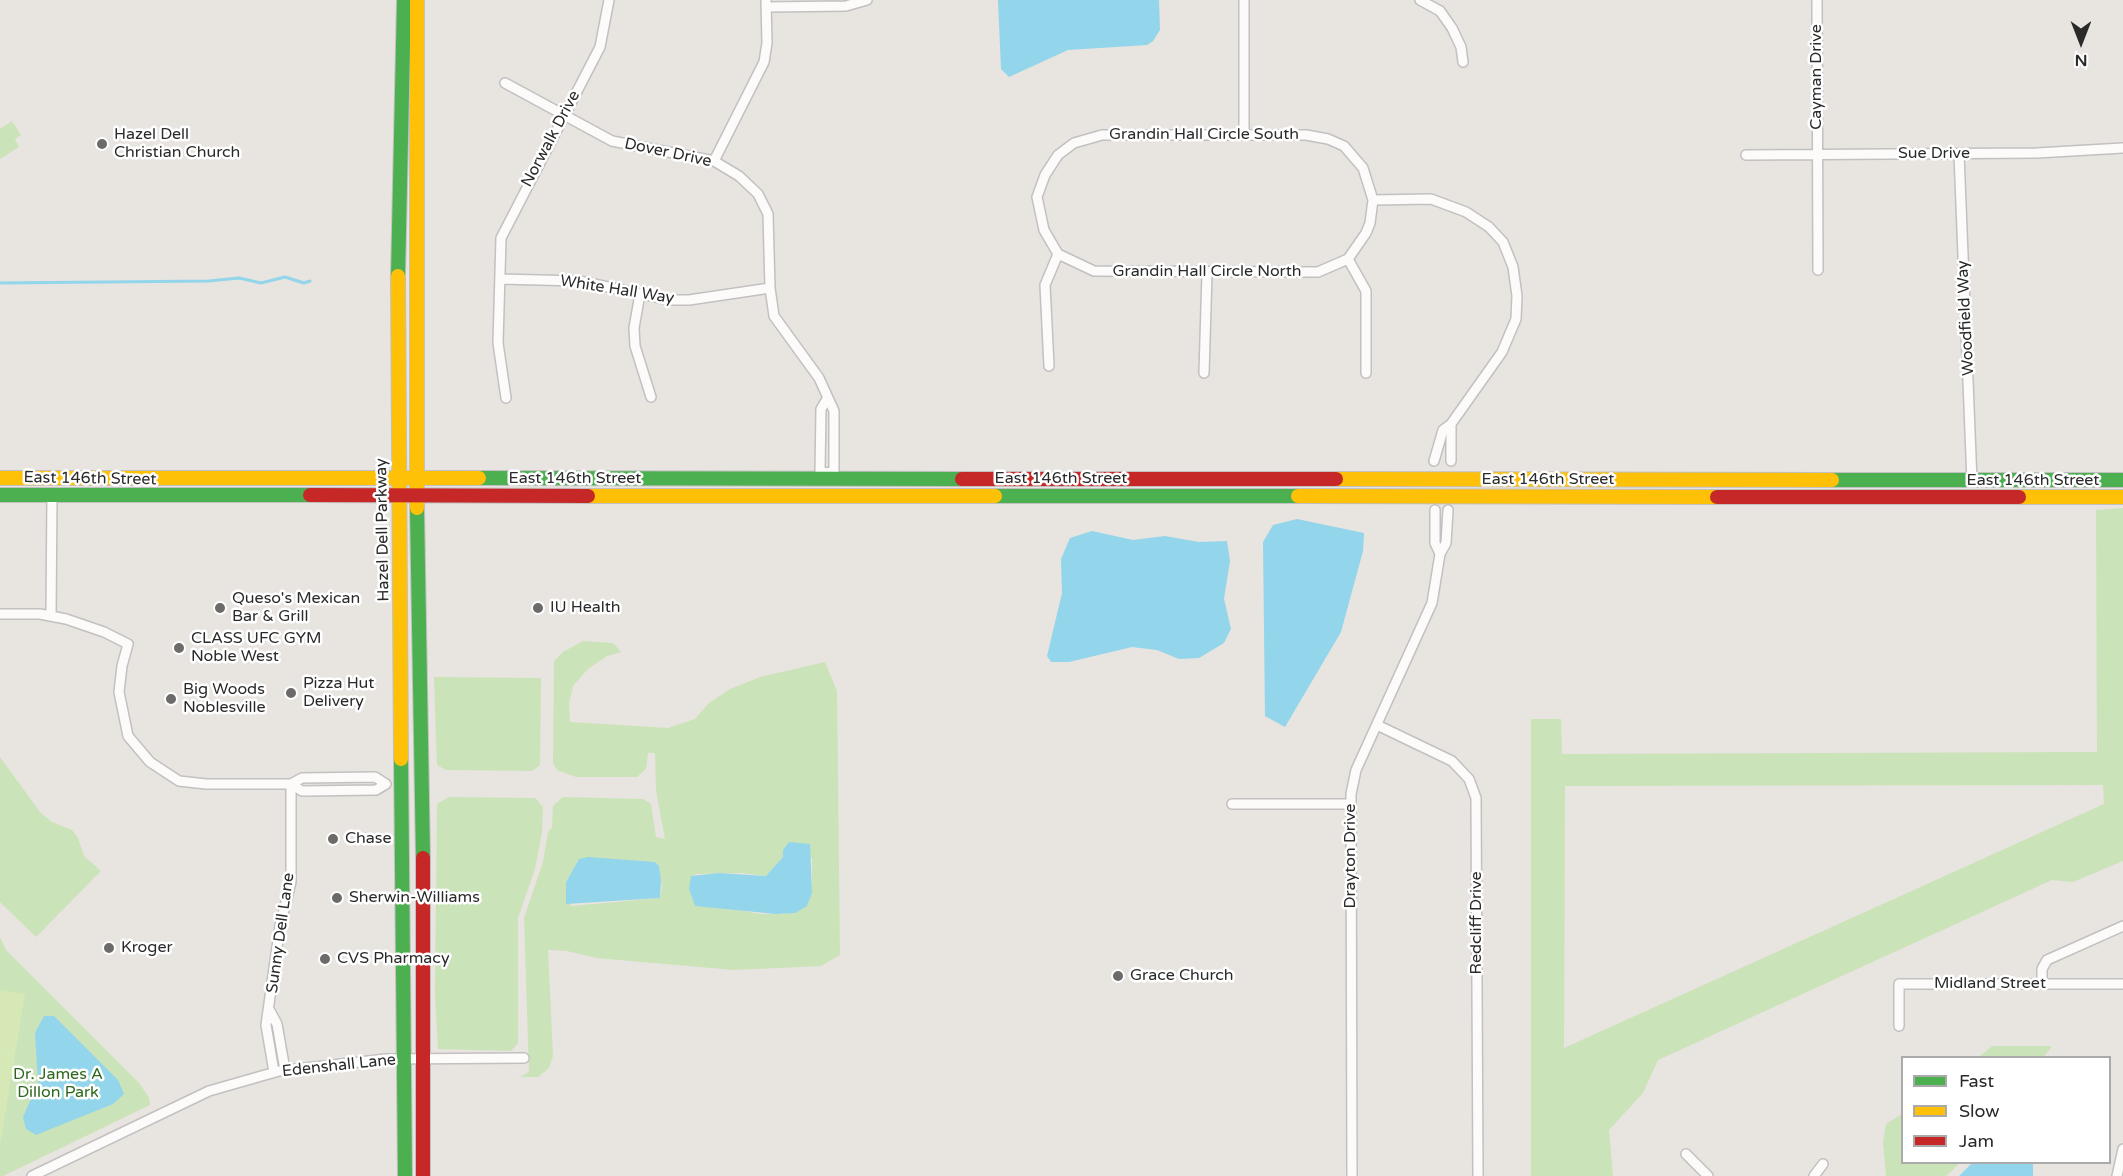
<!DOCTYPE html>
<style>
body{margin:0}
#map{position:relative;width:2123px;height:1176px;overflow:hidden;background:#e8e4e0;font-family:"Varela Round",sans-serif}
canvas{display:block}
.legend{position:absolute;left:1901px;top:1056px;width:210px;height:108px;box-sizing:border-box;background:#fff;border:2px solid #aaa;margin:0;padding:8px 10px;list-style:none;font-size:18px;color:#2a2a2a}
.legend li{display:flex;align-items:center;gap:12px;height:30px}
.legend b{width:30px;border:2px solid #aaa}
.north{position:absolute;left:2051px;top:12px;width:60px;height:60px;-webkit-text-stroke:4px #fff;paint-order:stroke;rotate:180deg;font-size:16px;font-weight:700;line-height:24px;text-align:center;color:#2a2a2a}
.north::after{content:'';display:block;margin:auto;width:21px;height:27px;background:#2a2a2a;clip-path:polygon(50% 0,100% 100%,50% 72%,0 100%)}
</style>
<div id="map">
<canvas width="2123" height="1176"></canvas>
<ul class="legend">
<li><b style="height:8px;background:#4caf50"></b>Fast</li>
<li><b style="height:8px;background:#ffc107"></b>Slow</li>
<li><b style="height:8px;background:#c62828"></b>Jam</li>
</ul>
<div class="north">N</div>
</div>
<script>
const context = document.querySelector('canvas').getContext('2d');
context.lineJoin = 'round';
function fillPath(path, color) { context.fillStyle = color; context.fill(path, 'evenodd'); }
const shape = rows => new Path2D(rows.map(r => 'M' + r).join(''));
function stroke(path, color, width, dash) { context.strokeStyle = color; context.lineWidth = width; context.lineCap = dash ? 'butt' : 'round'; context.setLineDash(dash || []); context.stroke(path); }
function drawText(font, color, halo, rows, align = 'center') {
  context.font = font + ' "Varela Round",sans-serif'; context.lineWidth = 5; context.setLineDash([]); context.textBaseline = 'middle'; context.strokeStyle = halo; context.fillStyle = color; for (const [text, x, y, turn = 0] of rows) {
    context.save(); context.translate(x, y); context.rotate((+turn || 0) * Math.PI / 180); context.textAlign = isNaN(turn) ? turn : align; if (halo) context.strokeText(text, 0, 0); context.fillText(text, 0, 0); context.restore();
  }
}
const green = shape([
 [12,121,21,135,15,139,19,147,0,159,0,129],
 [2123,508,2123,861,2073,882,2052,880,1658,1060,1643,1093,1609,1130,1613,1176,1531,1176,1531,719,1561,719,1562,754,2097,752,2096,510],
 [2103,785,2104,804,1564,1048,1565,786],
 [583,641,613,643,621,652,607,656,588,669,573,686,569,703,570,722,668,728,695,719,709,703,730,689,760,677,825,662,837,691,840,955,821,966,734,970,596,958,567,951,548,950,553,1056,549,1068,538,1077,520,1077,529,1072,524,918,543,862,548,832,552,828,553,806,563,797,643,799,651,804,656,837,665,839,656,791,655,753,648,753,646,769,637,777,576,777,557,770,553,763,554,661,563,652],
 [783,850,812,858,812,893,795,913,760,914,718,906,695,906,689,889,695,874,741,873,766,876,783,857],
 [579,859,659,866,662,889,660,898,571,906,566,882],
 [434,677,541,678,540,765,532,771,446,770,437,765],
 [0,757,40,812,52,822,72,830,78,838,84,856,101,871,36,937,0,902],
 [449,797,535,798,543,807,542,832,535,869,518,918,518,1043,511,1051,438,1049,435,994,437,804],
 [0,937,6,950,140,1084,149,1098,150,1105,3,1176,0,1176],
 [1992,1046,2052,1046,2044,1057,1979,1057],
 [1902,1114,1902,1162,1960,1163,1946,1176,1886,1176,1883,1142,1886,1124]
]);
const pitch = shape([
 [0,990,25,994,0,1145]
]);
const water = shape([
 [998,0,1159,0,1160,30,1153,41,1147,45,1068,50,1009,77,1001,69],
 [1297,519,1364,533,1363,551,1341,632,1285,727,1265,716,1263,542,1273,525],
 [1092,531,1133,540,1165,536,1199,542,1227,541,1230,561,1224,599,1231,629,1224,643,1199,658,1179,659,1157,650,1132,647,1069,662,1051,662,1047,656,1062,593,1061,559,1070,538],
 [789,842,810,844,812,893,807,906,795,913,776,914,695,906,689,889,691,876,719,873,766,876,783,857,783,850],
 [588,857,655,862,659,866,661,880,660,898,566,904,566,882,579,859],
 [44,1016,54,1016,118,1080,124,1094,113,1104,36,1135,26,1129,23,1117,38,1083,35,1033],
 [1973,1162,2033,1163,2033,1176,1959,1176]
]);
const stream = shape([
 [0,283,209,281,239,278,261,283,285,277,304,283,310,281]
]);
const street = shape([
 [1420,0,1440,11,1452,28,1461,47,1463,62],
 [1817,0,1818,270],
 [767,7,846,6,867,0],
 [505,83,612,141,714,161,739,176,758,194,768,214,770,288,774,316,819,378,834,411,834,471,827,473],
 [1102,135,1306,135,1328,139,1344,146,1363,168,1373,200,1370,223,1366,233,1348,259,1318,272,1094,271,1058,254,1044,230,1037,197,1045,175,1058,155,1074,143,1102,135],
 [1244,135,1244,0],
 [1959,154,1972,482],
 [1746,155,2037,153,2123,148],
 [714,161,764,62,767,43,766,0],
 [1373,200,1431,199,1466,212,1489,227,1503,242,1513,267,1517,296,1516,319,1502,352,1451,424],
 [1348,259,1366,291,1366,373],
 [500,279,579,281,671,300,689,300,770,288],
 [640,294,634,328,635,346,651,397],
 [1049,366,1045,285,1058,254],
 [1204,373,1207,273],
 [506,398,498,343,501,238,600,47,609,0],
 [1434,461,1443,430,1451,424,1451,461],
 [827,473,820,471,821,409,827,399],
 [1435,510,1435,543,1440,554],
 [0,614,40,614,66,619,104,632,128,644,122,666,119,692,128,736,150,762,179,781,206,784,291,784,302,791,376,790,386,784,375,777,302,778,291,784],
 [51,616,52,495],
 [1377,725,1452,761,1469,779,1476,798,1478,1176],
 [1232,804,1350,804],
 [2042,984,2042,969,2047,960,2123,926],
 [270,1011,277,1024,285,1070],
 [1899,1026,1899,984,2123,984],
 [274,1072,266,1025,280,926,291,882,291,784],
 [1686,1154,1708,1176],
 [32,1176,209,1091,279,1071,386,1059,524,1058],
 [1352,1176,1351,794,1356,770,1432,603,1440,554,1446,543,1448,510],
 [1814,1176,1823,1164],
 [2117,1176,2123,1149]
]);
const fast = shape([
 [398,276,404,0],
 [479,478,962,479],
 [1832,480,2123,480],
 [0,495,310,495],
 [995,496,1298,496],
 [417,508,423,858],
 [401,759,405,1176]
]);
const slow = shape([
 [417,0,417,508],
 [398,276,401,759],
 [0,478,479,478],
 [1336,479,1832,480],
 [588,496,995,496],
 [1298,496,1717,497],
 [2019,497,2123,497]
]);
const jam = shape([
 [962,479,1336,479],
 [310,495,588,496],
 [1717,497,2019,497],
 [423,858,423,1176]
]);
const markers = [
 [102,144,6,"#6c6b6a"],
 [220,608,6,"#6c6b6a"],
 [538,608,6,"#6c6b6a"],
 [179,648,6,"#6c6b6a"],
 [291,693,6,"#6c6b6a"],
 [171,699,6,"#6c6b6a"],
 [333,839,6,"#6c6b6a"],
 [337,898,6,"#6c6b6a"],
 [109,948,6,"#6c6b6a"],
 [325,959,6,"#6c6b6a"],
 [1118,976,6,"#6c6b6a"]
];
const streetNames = [
 ["Cayman Drive",1817,77,-90],
 ["Grandin Hall Circle South",1204,135],
 ["Norwalk Drive",551,139,-62],
 ["Dover Drive",668,153,12],
 ["Sue Drive",1934,154],
 ["Grandin Hall Circle North",1207,272],
 ["White Hall Way",617,290,9],
 ["Woodfield Way",1966,318,-93],
 ["East 146th Street",90,479,1],
 ["East 146th Street",575,479],
 ["East 146th Street",1061,479],
 ["East 146th Street",1548,480],
 ["East 146th Street",2033,481],
 ["Hazel Dell Parkway",383,530,-91],
 ["Drayton Drive",1351,856,-90],
 ["Redcliff Drive",1477,923,-90],
 ["Sunny Dell Lane",281,933,-82],
 ["Midland Street",1990,984],
 ["Edenshall Lane",339,1066,-6]
];
const poiNames = [
 ["Hazel Dell",114,135],
 ["Christian Church",114,153],
 ["Queso's Mexican",232,599],
 ["Bar & Grill",232,617],
 ["IU Health",550,608],
 ["CLASS UFC GYM",191,639],
 ["Noble West",191,657],
 ["Pizza Hut",303,684],
 ["Delivery",303,702],
 ["Big Woods",183,690],
 ["Noblesville",183,708],
 ["Chase",345,839],
 ["Sherwin-Williams",349,898],
 ["Kroger",121,948],
 ["CVS Pharmacy",337,959],
 ["Grace Church",1130,976]
];
const parkNames = [
 ["Dr. James A",58,1075],
 ["Dillon Park",58,1093]
];
fillPath(green, '#cbe3b8');
fillPath(pitch, '#d6e8b6');
fillPath(water, '#93d5ea');
stroke(stream, '#93d5ea', 3);
stroke(street, '#c2c0c1', 12);
stroke(fast, '#c2c0c1', 16);
stroke(slow, '#c2c0c1', 16);
stroke(jam, '#c2c0c1', 16);
stroke(street, '#fcfbfa', 9);
stroke(fast, '#4caf50', 14);
stroke(slow, '#ffc107', 14);
stroke(jam, '#c62828', 14);
for (const [x, y, r, color] of markers) { const dot = new Path2D(); dot.arc(x, y, r, 0, 2 * Math.PI); context.fillStyle = color; context.fill(dot); stroke(dot, '#fff', 2); }
drawText('16px', '#2a2a2a', '#fff', streetNames);
drawText('16px', '#2a2a2a', '#fff', poiNames, 'left');
drawText('16px', '#2b681a', '#fff', parkNames);
</script>
